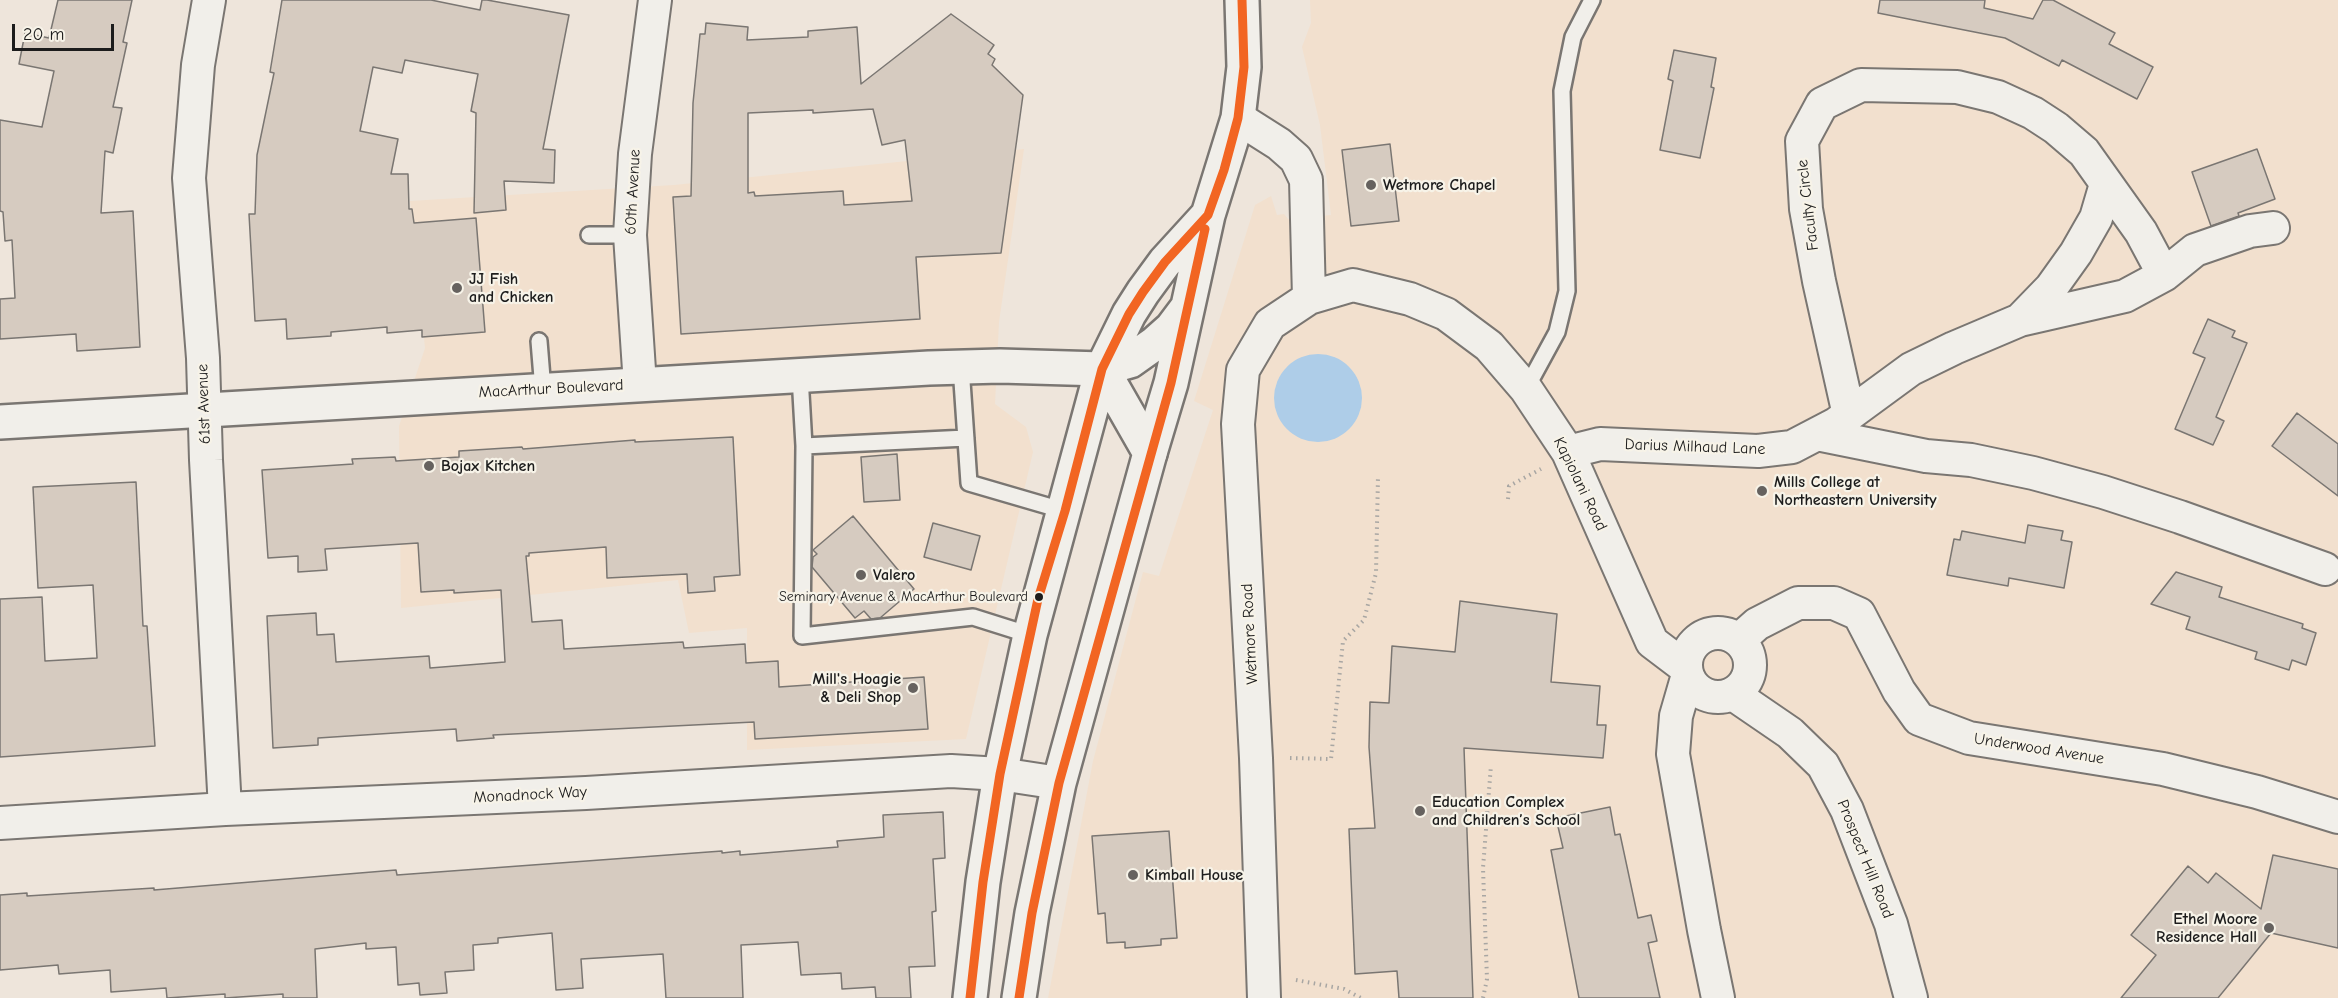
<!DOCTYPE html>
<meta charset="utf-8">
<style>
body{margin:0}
#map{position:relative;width:2338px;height:998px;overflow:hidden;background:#eee5db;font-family:"Comic Neue",sans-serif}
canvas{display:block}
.scale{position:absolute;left:12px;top:24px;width:102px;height:27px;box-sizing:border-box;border:3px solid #1c1c1c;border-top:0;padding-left:8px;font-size:18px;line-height:21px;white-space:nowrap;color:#1c1c1c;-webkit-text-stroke:4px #f7f3e8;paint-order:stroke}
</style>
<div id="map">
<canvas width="2338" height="998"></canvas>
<div class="scale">20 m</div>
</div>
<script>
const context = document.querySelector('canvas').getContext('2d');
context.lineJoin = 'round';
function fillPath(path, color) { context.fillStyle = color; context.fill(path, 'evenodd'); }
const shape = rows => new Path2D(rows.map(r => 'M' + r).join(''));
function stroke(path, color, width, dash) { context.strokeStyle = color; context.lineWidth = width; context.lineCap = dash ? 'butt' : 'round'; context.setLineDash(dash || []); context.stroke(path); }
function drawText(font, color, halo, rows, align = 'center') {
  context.font = font + ' "Comic Neue",sans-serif'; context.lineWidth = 4.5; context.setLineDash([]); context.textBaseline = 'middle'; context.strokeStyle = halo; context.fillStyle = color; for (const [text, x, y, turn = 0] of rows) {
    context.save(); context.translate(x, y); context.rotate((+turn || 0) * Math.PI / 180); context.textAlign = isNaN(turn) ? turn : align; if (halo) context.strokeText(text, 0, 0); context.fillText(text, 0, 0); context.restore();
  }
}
const built = shape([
 [1310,0,2338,0,2338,998,1048,998,1093,761,1143,572,1159,576,1213,410,1194,401,1255,205,1271,196,1277,215,1284,214,1288,219,1331,215,1320,125,1302,47,1311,23],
 [1024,149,999,322,995,404,1026,427,1033,452,966,739,747,750,747,628,689,633,678,580,401,608,399,426,425,348,410,201,674,185]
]);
const water = shape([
 '1274 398a44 44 0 1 1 88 0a44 44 0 1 1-88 0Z'
]);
const building = shape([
 [58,0,132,0,123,42,127,43,113,107,122,108,113,153,105,151,101,213,133,211,140,347,77,351,76,334,0,339,0,299,15,298,12,240,5,241,3,212,0,211,0,120,42,127,54,71,19,64,25,33,49,38,58,0],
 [282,0,431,0,480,10,482,0,487,0,569,15,543,149,555,150,554,183,504,181,506,210,474,213,476,113,471,111,478,74,405,60,402,73,373,67,360,131,398,139,391,174,408,174,409,209,412,209,414,223,476,218,485,332,422,337,422,330,387,333,387,327,331,332,331,336,287,339,286,319,255,321,249,214,255,214,257,155,274,73,270,72,282,0],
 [1880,0,1985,0,1984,8,2033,19,2043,0,2053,0,2115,33,2109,44,2153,67,2137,99,2062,60,2059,66,2005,38,1878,13,1880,0],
 [951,14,994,45,988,54,995,59,992,65,1023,95,1001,253,916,257,920,319,681,334,673,197,691,196,693,103,700,34,705,34,706,23,748,27,747,40,808,37,808,31,857,27,861,84,951,14],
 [873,109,882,145,905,140,912,201,844,205,843,191,755,196,754,192,748,193,748,113,813,110,813,113,873,109],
 [1674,50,1716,58,1711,87,1714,88,1700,158,1660,150,1673,81,1668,79,1674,50],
 [1390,144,1399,221,1351,226,1342,150,1390,144],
 [2257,149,2275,199,2238,213,2239,216,2211,226,2192,172,2257,149],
 [2208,319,2235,331,2232,337,2247,343,2216,417,2224,421,2213,445,2175,429,2205,358,2193,353,2208,319],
 [2297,413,2338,444,2338,496,2272,446,2297,413],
 [733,437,740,575,714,577,715,591,688,593,687,574,607,578,606,547,529,553,529,556,526,556,532,622,562,620,564,649,683,642,684,648,745,644,746,663,778,661,779,687,924,677,928,729,755,739,754,722,493,735,494,738,457,741,456,729,318,738,318,745,273,748,267,616,316,613,317,635,334,634,336,662,429,656,430,668,505,662,501,590,454,593,454,590,421,592,418,543,325,549,327,570,298,572,298,556,268,558,262,470,353,464,352,459,395,457,396,461,459,457,459,451,522,447,523,449,635,440,635,442,733,437],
 [897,454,900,500,864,502,861,457,897,454],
 [136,482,143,626,147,626,155,746,0,757,0,599,42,597,45,661,97,658,93,585,38,588,33,487,136,482],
 [853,516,914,589,880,618,871,619,864,611,855,618,812,567,813,557,817,554,813,550,853,516],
 [933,523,980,536,971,570,924,557,933,523],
 [2028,525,2063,531,2061,540,2072,542,2064,588,2009,578,2008,586,1947,575,1954,539,1960,540,1962,531,2025,543,2028,525],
 [2176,572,2222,587,2219,597,2303,624,2302,628,2316,633,2306,665,2292,660,2289,670,2255,659,2257,652,2186,629,2190,617,2151,604,2176,572],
 [1460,601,1557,614,1551,682,1600,686,1597,725,1606,725,1603,758,1464,748,1473,998,1399,998,1397,971,1355,974,1349,829,1375,828,1369,747,1370,702,1389,703,1392,646,1455,652,1460,601],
 [1610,807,1615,835,1620,834,1638,918,1651,915,1657,941,1648,943,1660,998,1579,998,1551,850,1563,848,1556,818,1610,807],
 [943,812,945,858,933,859,936,911,932,912,935,966,909,967,911,998,876,998,875,987,842,989,841,973,801,975,798,942,741,945,743,998,666,998,663,954,581,959,583,988,556,990,552,933,498,938,498,943,473,945,474,970,445,972,447,993,420,995,419,983,398,985,396,947,366,949,366,943,315,949,317,998,283,998,283,994,225,998,225,994,167,998,166,988,111,992,110,970,59,974,58,965,0,970,0,895,27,893,27,896,154,888,154,890,396,870,397,875,722,851,722,853,740,851,740,855,838,847,837,841,884,837,883,815,943,812],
 [1169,831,1177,938,1161,939,1161,945,1125,948,1125,942,1107,943,1105,913,1098,914,1092,836,1169,831],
 [2273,855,2338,869,2338,948,2271,933,2218,998,2121,998,2156,955,2131,935,2188,866,2208,883,2216,873,2261,909,2273,855]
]);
const path = shape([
 [1508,499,1509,486,1541,469],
 [1290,758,1331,759,1343,641,1364,620,1376,573,1378,476],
 [1296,980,1344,989,1361,998],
 [1483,998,1487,979,1483,868,1491,765]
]);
const service = shape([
 [589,235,630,235],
 [539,341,543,390],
 [961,367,969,483,1065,511],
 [800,376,804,446,802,636,973,617,1030,635],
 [1526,389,1557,332,1567,291,1562,91,1573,37,1592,0],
 [804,446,966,438]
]);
const minor = shape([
 [209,0,198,65,189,178,203,358,206,460,225,809],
 [1238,118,1279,144,1296,159,1306,180,1309,298],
 [2020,320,2051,288,2076,253,2096,218,2106,184],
 [640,385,630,235,635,154,655,0],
 [1849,415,1819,281,1806,209,1802,141,1822,104,1861,85,1957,87,1998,97,2033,113,2056,128,2084,152,2141,232,2164,275],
 [1817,434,1926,456,1971,460,2033,473,2103,492,2180,517,2325,569],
 [1568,452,1600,444,1758,451,1792,447,1836,424,1911,369,1954,348,2020,320,2125,296,2164,275,2195,250,2250,231,2273,228],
 '1686 665a32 32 0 1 1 64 0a32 32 0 1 1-64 0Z',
 [1739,640,1757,624,1798,603,1834,603,1859,614,1899,691,1919,719,1969,738,2163,769,2257,792,2338,817],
 [1687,678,1676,716,1673,754,1704,930,1718,998],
 [1733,694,1790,733,1823,765,1847,810,1891,924,1911,998],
 [0,823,225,809,586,793,951,771,1000,774,1059,783],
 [1264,998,1256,758,1238,424,1243,370,1270,324,1309,298,1353,285,1410,299,1446,314,1489,346,1526,389,1568,452,1652,642,1685,667]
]);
const tertiary = shape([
 [970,998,983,882,1000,774,1030,635,1102,369],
 [1019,998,1032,913,1059,783,1150,453,1102,369]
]);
const secondary = shape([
 [1102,369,1129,314,1143,292,1165,262,1207,216],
 [0,422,929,368,1000,366,1102,369,1130,361,1154,344,1172,328,1187,308],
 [1150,453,1171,383,1208,215,1238,118,1244,67,1242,0]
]);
const bus1 = shape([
 [970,998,983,882,1000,774,1038,599,1065,511,1102,369,1129,314,1143,292,1165,262,1208,215,1224,170,1238,118,1244,67,1242,0],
 [1019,998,1032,913,1059,783,1171,383,1205,229]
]);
const markers = [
 [1371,185,6,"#66625f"],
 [457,288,6,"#66625f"],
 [429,466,6,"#66625f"],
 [1762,491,6,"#66625f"],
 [861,575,6,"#66625f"],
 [1039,597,5,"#1c1c1c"],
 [913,688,6,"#66625f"],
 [1420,811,6,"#66625f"],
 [1133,875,6,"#66625f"],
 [2269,928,6,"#66625f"]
];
const busNames = [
 ["Seminary Avenue & MacArthur Boulevard",1028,597]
];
const poiNames = [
 ["Wetmore Chapel",1383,185],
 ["JJ Fish",469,279],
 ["and Chicken",469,297],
 ["Bojax Kitchen",441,466],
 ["Mills College at",1774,482],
 ["Northeastern University",1774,500],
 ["Valero",873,575],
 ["Mill's Hoagie",901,679,"right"],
 ["& Deli Shop",901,697,"right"],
 ["Education Complex",1432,802],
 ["and Children’s School",1432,820],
 ["Kimball House",1145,875],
 ["Ethel Moore",2257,919,"right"],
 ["Residence Hall",2257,937,"right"]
];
const streetNames = [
 ["60th Avenue",633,192,-87],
 ["Faculty Circle",1808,205,-97],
 ["MacArthur Boulevard",551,389,-3],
 ["61st Avenue",204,404,-92],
 ["Darius Milhaud Lane",1695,447,2],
 ["Kapiolani Road",1580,484,64],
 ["Wetmore Road",1250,634,-93],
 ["Underwood Avenue",2039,749,9],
 ["Monadnock Way",530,795,-3],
 ["Prospect Hill Road",1865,859,68]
];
fillPath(built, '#f2e0ce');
fillPath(water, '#aecde8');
fillPath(building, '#d6cbc0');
stroke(building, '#7a7672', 1.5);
stroke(service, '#7a7672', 20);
stroke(minor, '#7a7672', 36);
stroke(tertiary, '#7a7672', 38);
stroke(secondary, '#7a7672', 38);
stroke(path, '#a8a6a3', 4, [1.5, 4.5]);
stroke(service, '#f1efea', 15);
stroke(minor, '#f1efea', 32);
stroke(tertiary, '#f1efea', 33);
stroke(secondary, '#f1efea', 33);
stroke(bus1, '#f26522', 9);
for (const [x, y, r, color] of markers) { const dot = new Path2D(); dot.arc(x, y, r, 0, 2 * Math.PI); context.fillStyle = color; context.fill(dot); stroke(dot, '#f7f3e8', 2); }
drawText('14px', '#1c1c1c', '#f7f3e8', busNames, 'right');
drawText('bold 16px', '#1c1c1c', '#f7f3e8', poiNames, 'left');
drawText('16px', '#1c1c1c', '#f7f3e8', streetNames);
</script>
